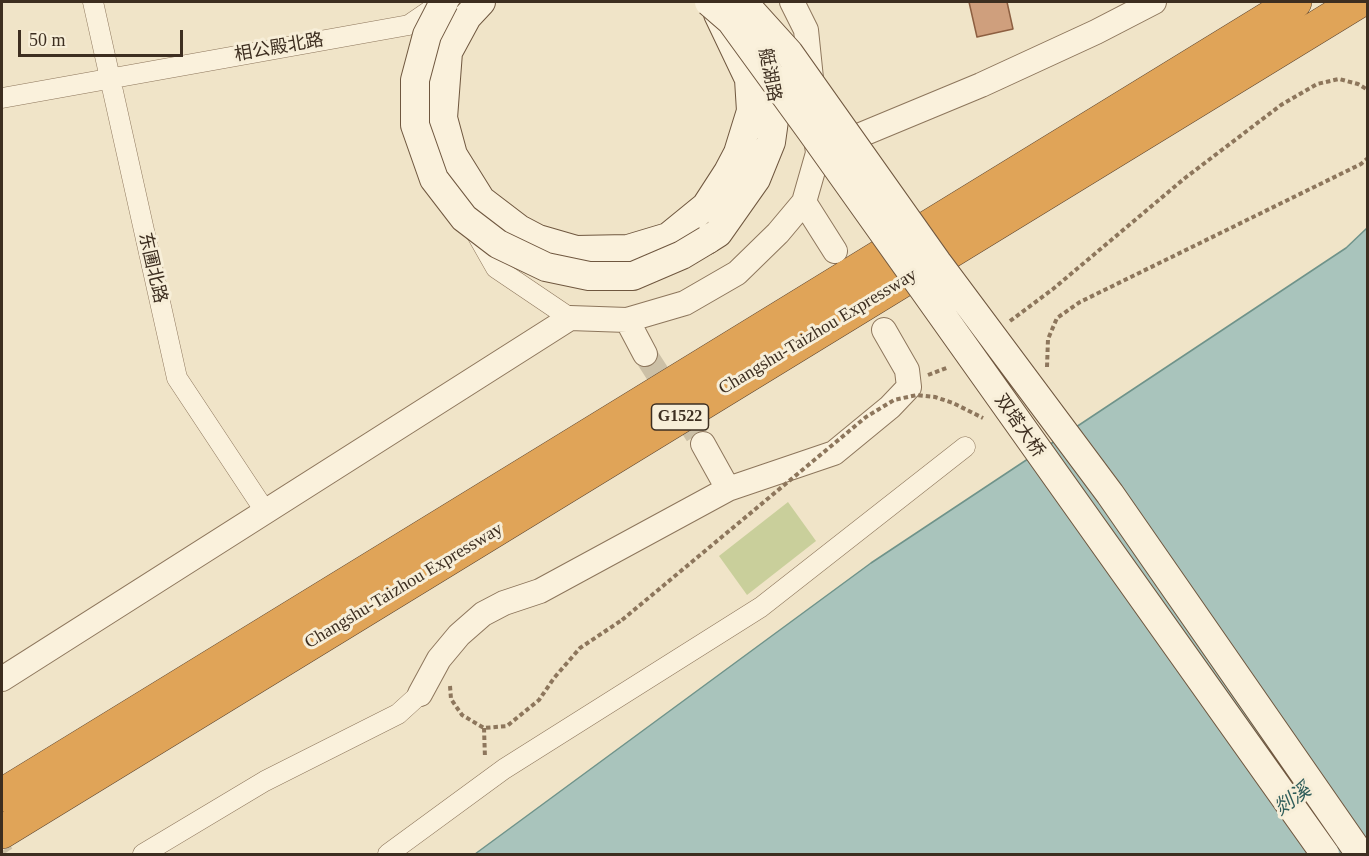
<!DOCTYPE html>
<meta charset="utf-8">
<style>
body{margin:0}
#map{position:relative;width:1369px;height:856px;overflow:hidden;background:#f0e4c8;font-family:"Times New Roman",serif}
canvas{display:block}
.frame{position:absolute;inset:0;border:3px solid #3d2e20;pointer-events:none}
.scale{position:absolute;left:18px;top:30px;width:165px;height:27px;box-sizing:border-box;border:3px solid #3d2e20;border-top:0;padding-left:8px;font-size:18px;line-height:21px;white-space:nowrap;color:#3d2e20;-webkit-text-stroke:4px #f7eed8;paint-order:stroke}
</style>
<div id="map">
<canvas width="1369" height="856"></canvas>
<div class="frame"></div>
<div class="scale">50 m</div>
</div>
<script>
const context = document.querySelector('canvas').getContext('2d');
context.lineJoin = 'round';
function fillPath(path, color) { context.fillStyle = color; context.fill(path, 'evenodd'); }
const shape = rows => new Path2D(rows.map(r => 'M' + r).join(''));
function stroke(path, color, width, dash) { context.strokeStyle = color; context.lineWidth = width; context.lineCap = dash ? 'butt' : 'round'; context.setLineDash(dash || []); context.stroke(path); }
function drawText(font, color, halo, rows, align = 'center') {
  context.font = font + ' "Times New Roman","Noto Sans SC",serif'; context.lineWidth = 6; context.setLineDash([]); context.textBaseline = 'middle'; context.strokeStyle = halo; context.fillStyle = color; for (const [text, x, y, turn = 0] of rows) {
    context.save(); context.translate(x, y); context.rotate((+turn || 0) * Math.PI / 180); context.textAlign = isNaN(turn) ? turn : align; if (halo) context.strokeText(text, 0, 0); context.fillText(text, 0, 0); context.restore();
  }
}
const green = shape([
 [788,502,816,541,747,595,719,556]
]);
const water = shape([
 [1367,228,1367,854,475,854,871,563,1346,248,1367,228]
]);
const building = shape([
 [969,2,1007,2,1013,29,977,37,969,2]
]);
const minorTunnel = shape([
 [2,851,4,854]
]);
const tertiaryTunnel = shape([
 [645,354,703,444]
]);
const path = shape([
 [1010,321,1053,289,1185,178,1281,105,1317,84,1339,79,1358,84,1368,90],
 [1047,367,1048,339,1057,318,1080,302,1361,164,1368,158],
 [928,375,949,367],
 [450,686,451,699,462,715,484,728,507,726,539,700,554,678,580,648,622,620],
 [484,728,485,758]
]);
const minor = shape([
 [93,2,177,378,265,511],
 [422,61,435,120],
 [2,98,409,25,441,3],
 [475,231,496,268,570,318],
 [143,854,265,781,398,714,420,694],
 [388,854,504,769,761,607,965,447]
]);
const tertiary = shape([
 [792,2,806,30,812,88],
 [834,146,981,85,1096,32,1154,2],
 [804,202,835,251],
 [627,320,645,354],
 [703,444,728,489],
 [2,679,570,318,627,320,685,303,737,273,778,233,804,202,818,153,815,129],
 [420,694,439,659,459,635,483,614,504,603,540,591,728,489,834,453,890,407,909,387,907,370,884,330]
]);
const secondary = shape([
 [481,2,467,17,448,52,443,118,453,155,481,200,519,229,538,239,576,250,628,249,668,237,706,206,728,172,738,153,751,111,749,79,718,14],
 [707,240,718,233,756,179,771,142,777,99,770,70]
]);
const motorway = shape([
 [2,795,1295,2],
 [2,832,1358,2]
]);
const pathBridge = shape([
 [622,620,866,417,894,400,917,395,935,397,953,403,983,418]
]);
const secondaryBridge = shape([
 [444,2,427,35,415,80,415,125,434,179,464,218,498,244,546,267,589,276,633,276,682,255,707,240],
 [709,2,731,21,811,131,1325,854],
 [743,2,789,53,937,262,1110,494,1360,854]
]);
const shields = [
 [680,417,57]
];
const shieldNames = [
 ["G1522",680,417]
];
const streetNames = [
 ["相公殿北路",279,48,-10],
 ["艇湖路",769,75,79],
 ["东圃北路",152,268,77],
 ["Changshu-Taizhou Expressway",818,332,-31],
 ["双塔大桥",1019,426,55],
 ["Changshu-Taizhou Expressway",404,586,-31]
];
const waterNames = [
 ["剡溪",1293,800,-36]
];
fillPath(green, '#c9cf9b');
fillPath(water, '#a9c4bc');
stroke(water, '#6f938a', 1.5);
fillPath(building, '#cf9f7d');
stroke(building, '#8d5f41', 1.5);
stroke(minorTunnel, '#ccc0a6', 20, [20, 10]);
stroke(tertiaryTunnel, '#ccc0a6', 24, [24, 12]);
stroke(minor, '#8d765c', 21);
stroke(tertiary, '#8d765c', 26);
stroke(secondary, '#6f573f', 30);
stroke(motorway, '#5b4430', 34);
stroke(path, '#8d765c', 4, [4.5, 3]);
stroke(minor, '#faf1dc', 20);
stroke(tertiary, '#faf1dc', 24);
stroke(secondary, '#faf1dc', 28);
stroke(motorway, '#e0a458', 33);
stroke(secondaryBridge, '#6f573f', 30, []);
stroke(pathBridge, '#8d765c', 4, [4.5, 3]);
stroke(secondaryBridge, '#faf1dc', 28);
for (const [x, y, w] of shields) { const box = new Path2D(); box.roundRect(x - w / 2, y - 13, w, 26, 4.5); context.fillStyle = '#f7eed8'; context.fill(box); stroke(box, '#3d2e20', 1.5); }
drawText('bold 16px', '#3d2e20', null, shieldNames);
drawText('18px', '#3d2e20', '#f7eed8', streetNames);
drawText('italic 20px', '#2f5d5a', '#f7eed8', waterNames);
</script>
